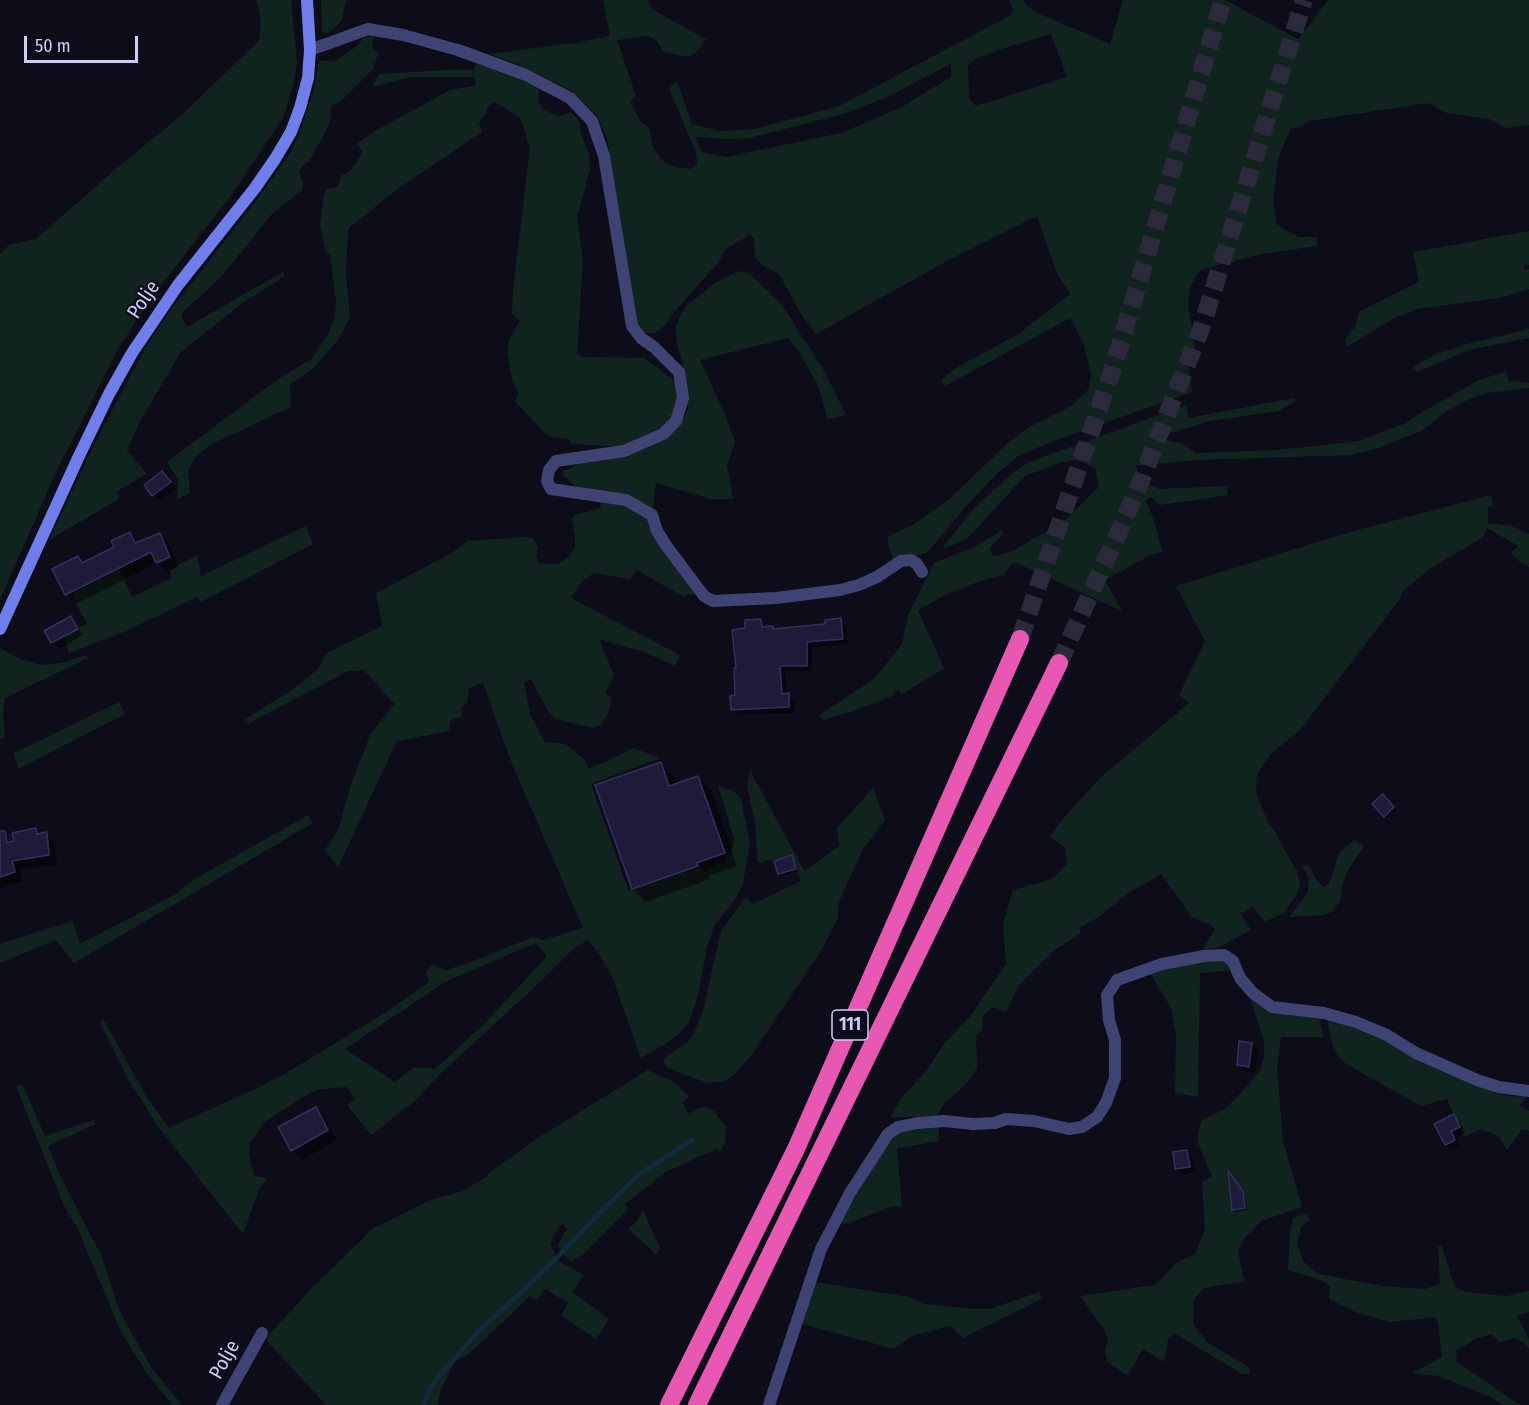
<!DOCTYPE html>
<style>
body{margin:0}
#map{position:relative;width:1529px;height:1405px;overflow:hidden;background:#0d0d19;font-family:"Fira Sans Condensed",sans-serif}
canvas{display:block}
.scale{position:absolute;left:24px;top:36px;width:114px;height:27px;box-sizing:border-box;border:3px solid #cccdf8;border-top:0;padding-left:8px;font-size:18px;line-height:21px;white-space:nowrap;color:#cccdf8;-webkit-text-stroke:4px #0d0d19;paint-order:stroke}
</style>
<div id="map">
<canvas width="1529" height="1405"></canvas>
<div class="scale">50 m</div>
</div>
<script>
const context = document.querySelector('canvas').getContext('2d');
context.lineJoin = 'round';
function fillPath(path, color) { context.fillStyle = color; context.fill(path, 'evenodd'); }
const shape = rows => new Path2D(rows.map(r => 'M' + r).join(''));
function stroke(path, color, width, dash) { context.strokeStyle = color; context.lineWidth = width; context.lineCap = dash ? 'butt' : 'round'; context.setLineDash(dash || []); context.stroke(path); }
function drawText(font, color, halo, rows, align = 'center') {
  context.font = font + ' "Fira Sans Condensed",sans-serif'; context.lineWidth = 4.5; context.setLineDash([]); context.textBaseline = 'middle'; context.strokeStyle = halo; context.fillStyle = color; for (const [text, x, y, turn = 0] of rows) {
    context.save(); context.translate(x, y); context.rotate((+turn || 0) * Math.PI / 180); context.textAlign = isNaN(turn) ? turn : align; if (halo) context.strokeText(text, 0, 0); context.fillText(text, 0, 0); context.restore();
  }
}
const green = shape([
 [257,0,291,0,297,63,293,86,283,118,233,193,148,302,118,349,56,472,0,600,0,254,9,245,36,239,119,166,177,119,259,41,261,23],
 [321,0,346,0,342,20,329,33,322,32],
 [603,0,647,0,653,10,706,39,699,50,689,57,664,52,656,40,648,36,617,40,636,96,630,102,641,122,649,128,653,147,663,161,675,167,692,169,697,163,696,152,670,91,671,85,677,82,692,124,720,131,754,129,839,106,1009,16,1014,10,1009,0,1023,0,1026,5,1040,14,1110,44,1123,0,1225,0,1298,39,1328,0,1529,0,1529,125,1505,128,1489,119,1447,113,1428,103,1309,121,1300,127,1290,129,1278,160,1273,199,1277,225,1299,237,1317,237,1317,246,1262,254,1200,270,1190,287,1188,305,1196,353,1187,357,1192,392,1051,442,1018,456,997,474,968,504,928,552,894,565,887,537,914,524,948,500,1008,443,1029,427,1071,406,1088,390,1091,375,1084,345,1070,318,945,386,941,380,959,366,1017,335,1070,294,1057,273,1037,216,947,261,816,334,801,314,779,274,762,265,755,257,754,238,750,235,726,249,717,264,675,311,665,325,655,333,639,333,607,139,597,115,572,91,518,64,488,54,575,43,610,36],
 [1051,34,1067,77,976,106,969,98,968,66,975,59,999,50],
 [951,64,951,77,900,108,841,133,726,157,702,152,695,137,730,139,750,138,843,114,885,98],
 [374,36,372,48,378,54,373,69,339,103,333,104,330,112,332,117,322,138,310,160,303,165,299,172,303,184,302,190,271,215,222,276,181,314,183,320,187,327,283,272,285,276,245,301,181,352,140,421,127,450,147,474,117,491,119,499,49,540,91,451,143,352,169,312,256,201,291,152,303,123,313,93,319,60,334,62,357,46,364,37],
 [476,63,540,87,538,95,539,103,545,110,557,116,571,112,579,120,581,134,589,154,590,169,577,218,583,259,577,354,583,357,645,358,677,383,681,402,669,424,623,447,572,444,568,439,553,437,546,434,515,402,518,393,512,380,507,352,509,339,520,321,512,314,513,290,530,148,520,118,495,102,488,106,486,113,479,123,482,132,395,191,348,229,346,274,350,318,338,340,313,369,290,384,291,407,214,443,196,456,188,471,190,493,177,499,178,480,167,462,281,377,312,359,328,334,335,318,336,300,330,256,325,249,320,224,323,201,326,189,338,187,341,176,352,169,363,152,357,144,377,130,450,90,476,86,475,77,412,77,373,87,379,74,446,70,474,70],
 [1529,231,1529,265,1524,266,1525,270,1529,269,1529,289,1499,298,1417,309,1394,318,1347,347,1345,340,1355,327,1359,312,1419,282,1413,252],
 [738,271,750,274,782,305,823,369,846,415,828,419,817,383,796,347,788,338,700,360,725,415,735,442,727,465,733,499,711,499,656,483,653,507,653,522,695,594,688,594,684,597,637,570,630,579,594,573,581,582,571,598,680,655,675,666,644,652,599,639,614,675,605,693,612,697,608,714,600,725,594,728,555,719,548,711,531,679,524,682,530,714,545,742,565,744,584,759,589,769,634,748,660,758,591,784,628,890,701,867,705,872,723,863,733,847,734,839,718,785,735,792,741,799,750,843,743,884,737,896,714,926,706,951,698,996,689,1022,682,1031,667,1043,641,1058,613,979,599,954,588,940,572,950,538,984,440,1074,416,1100,371,1135,347,1105,355,1099,347,1087,321,1089,310,1093,264,1122,249,1145,249,1155,254,1176,267,1178,258,1192,243,1234,159,1128,130,1082,100,1023,103,1019,148,1099,169,1128,255,1089,288,1072,391,1009,429,982,426,972,432,965,446,970,471,962,533,937,543,940,583,928,510,759,483,683,469,688,467,703,461,708,462,716,451,720,449,731,397,741,338,867,325,850,338,830,351,784,371,733,394,704,363,669,358,671,348,671,248,724,246,719,293,689,318,669,328,652,382,626,376,593,452,553,468,541,526,537,534,539,538,548,536,556,539,563,558,564,565,560,575,548,575,535,572,519,575,515,601,508,600,502,586,489,575,486,562,475,564,470,571,469,581,460,669,436,685,416,688,408,683,379,683,364,678,348,675,328,680,317,687,305,717,282],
 [536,943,547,956,484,1024,435,1069,414,1067,395,1082,345,1049,445,982],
 [1529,329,1529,338,1469,350,1417,372,1413,367,1436,354,1467,344],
 [1506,372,1509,381,1529,383,1529,388,1487,393,1469,399,1447,411,1421,431,1379,448,1351,455,1195,460,1136,466,1141,480,1159,489,1227,486,1228,495,1160,505,1151,497,1146,501,1155,523,1162,552,1149,556,1105,580,1122,611,1014,562,1003,575,978,582,947,594,918,610,944,668,901,695,898,689,892,696,859,709,824,720,818,716,874,679,902,644,908,616,934,563,974,547,1001,531,1004,533,990,548,992,555,996,556,1013,551,1066,519,1099,487,1095,468,1076,460,1059,463,1025,476,967,539,946,548,943,547,975,507,1015,471,1027,463,1186,405,1189,418,1294,398,1294,402,1279,411,1210,421,1164,435,1161,439,1181,443,1195,453,1278,450,1358,441,1406,423,1417,415,1481,379],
 [1491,495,1493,505,1488,507,1488,523,1511,526,1529,534,1529,567,1521,563,1511,553,1518,546,1487,528,1482,538,1429,569,1403,591,1399,600,1300,730,1272,753,1262,766,1257,776,1256,793,1267,819,1297,871,1300,885,1295,897,1284,913,1264,922,1253,906,1241,914,1251,930,1219,947,1201,952,1215,929,1211,925,1192,917,1161,874,1130,892,1097,918,1080,928,1080,934,1056,949,1041,963,1018,986,1006,1012,993,1007,983,1016,982,1030,976,1035,977,1068,969,1081,944,1104,937,1115,890,1118,902,1097,927,1070,944,1044,971,1015,1006,964,1003,924,1013,890,1052,879,1067,864,1065,848,1050,837,1064,817,1100,778,1189,703,1179,695,1205,641,1176,586,1350,532],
 [306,526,313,544,201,602,197,597,124,632,69,653,63,635,87,624,71,594,119,569,132,597,172,578,169,570,197,555,201,576],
 [0,648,18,658,41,665,61,663,86,655,88,658,5,698,3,713,5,736,0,740],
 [119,702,125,714,18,769,14,753],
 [750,770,804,871,839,846,837,828,873,788,885,820,863,849,838,904,838,919,819,954,751,1056,735,1074,725,1081,707,1083,668,1068,663,1062,666,1056,688,1042,696,1029,703,1010,721,931,746,897,753,904,801,881,792,855,758,863,755,822,747,786],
 [308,815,313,823,74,963,56,940,0,963,0,944,72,921,80,944,176,894,188,883],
 [1354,840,1364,846,1347,872,1343,882,1340,901,1333,911,1325,915,1289,917,1308,892,1309,879,1302,865,1309,866,1318,882,1324,887,1329,884,1339,853],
 [1219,957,1237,970,1200,973,1198,1097,1175,1093,1176,1035,1171,1008,1149,971],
 [1249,996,1309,1015,1319,1019,1324,1037,1281,1037,1277,1067,1283,1141,1302,1207,1261,1221,1244,1239,1238,1251,1244,1281,1204,1288,1194,1299,1193,1324,1208,1343,1249,1367,1250,1374,1242,1374,1174,1333,1168,1339,1164,1362,1143,1349,1127,1376,1107,1361,1105,1351,1108,1339,1104,1330,1080,1296,1155,1285,1177,1262,1195,1254,1205,1229,1202,1182,1212,1177,1198,1143,1198,1132,1202,1120,1225,1109,1237,1097,1254,1078,1261,1068,1264,1056,1264,1039],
 [1326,1015,1389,1041,1404,1053,1462,1079,1507,1096,1526,1097,1520,1106,1529,1111,1529,1131,1522,1129,1507,1150,1498,1136,1481,1129,1464,1137,1447,1099,1421,1106,1346,1064,1338,1056,1332,1044],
 [648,1070,674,1082,689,1097,682,1102,688,1114,699,1108,707,1107,714,1111,726,1127,725,1142,720,1152,716,1149,666,1172,625,1204,628,1209,583,1254,571,1262,563,1254,558,1245,567,1229,562,1224,553,1236,551,1245,559,1261,584,1275,572,1292,609,1319,596,1339,561,1315,568,1303,546,1289,537,1300,530,1296,468,1355,455,1360,440,1392,438,1405,326,1405,267,1341,269,1335,309,1291,372,1229,431,1200,462,1191,483,1179,498,1166,544,1134],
 [22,1084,45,1136,94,1120,96,1124,48,1146,60,1175,101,1255,119,1310,151,1367,182,1405,172,1405,146,1372,121,1332,77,1227,66,1210,16,1087],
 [939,1126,939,1141,897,1148,902,1207,892,1206,855,1221,844,1224,840,1222,894,1134,910,1127],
 [643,1210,660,1248,656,1255,629,1229,637,1221],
 [1307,1213,1310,1220,1301,1226,1297,1245,1304,1262,1318,1274,1383,1286,1426,1289,1440,1283,1438,1246,1442,1246,1451,1276,1456,1287,1465,1292,1506,1296,1529,1291,1529,1312,1517,1316,1529,1340,1529,1349,1524,1343,1514,1338,1499,1342,1492,1334,1475,1339,1456,1351,1457,1362,1520,1405,1503,1405,1491,1397,1438,1376,1412,1373,1442,1357,1438,1322,1435,1317,1390,1322,1355,1312,1329,1299,1330,1286,1323,1281,1288,1270,1290,1233,1293,1218],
 [815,1282,910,1297,924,1304,972,1309,990,1309,1039,1292,1042,1299,963,1338,950,1326,912,1336,894,1349,802,1324]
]);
const shadow = shape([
 [169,480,176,489,160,501,146,485],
 [129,534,139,543,159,534,169,544,178,567,166,572,157,563,76,604,66,594,54,570,78,558,85,564,116,548],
 [70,618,83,635,59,649,46,631],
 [761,620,766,628,772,627,775,630,827,625,840,620,846,625,848,644,812,647,812,671,785,671,787,695,794,701,794,713,738,715,733,709,737,697,738,669,747,630],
 [661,764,674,777,676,785,698,777,711,790,737,866,708,876,710,879,646,902,633,889,597,786],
 [1382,796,1396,810,1387,818,1374,804],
 [36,829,41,835,46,834,55,843,57,864,20,870,23,881,0,888,0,846,16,843],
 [792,857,798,871,782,876,780,873],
 [1251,1044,1258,1051,1255,1073,1245,1071,1238,1065],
 [315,1109,325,1119,337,1140,302,1160,292,1150],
 [1453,1116,1460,1122,1465,1133,1456,1138,1460,1146,1452,1150,1446,1144],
 [1187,1151,1193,1158,1195,1173,1183,1175,1177,1169],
 [1230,1175,1245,1195,1247,1211,1236,1212,1233,1209]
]);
const stream = shape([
 [424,1405,431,1386,476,1334,549,1266,597,1215,639,1174,692,1140]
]);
const building = shape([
 [162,471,171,482,152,496,144,485,162,471],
 [130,532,135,543,160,533,170,557,156,563,151,552,65,595,52,569,78,556,82,563,114,547,111,541,130,532],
 [71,616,78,629,51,643,44,631,71,616],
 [841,618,843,639,807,642,807,666,780,666,782,694,789,693,789,707,731,710,730,696,735,695,734,668,736,668,732,630,745,628,745,620,761,619,762,627,773,626,773,629,825,624,825,620,841,618],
 [661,762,669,786,698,776,725,853,696,863,698,866,632,889,595,785,661,762],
 [1383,794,1394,807,1384,817,1372,804,1383,794],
 [36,828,37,834,47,832,49,855,12,861,15,872,0,877,0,831,5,831,7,843,14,841,12,833,36,828],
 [792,855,796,869,778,874,774,861,792,855],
 [1239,1041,1252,1043,1249,1067,1237,1065,1239,1041],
 [316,1107,328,1130,291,1151,278,1127,316,1107],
 [1454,1114,1460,1127,1451,1131,1455,1140,1445,1145,1434,1124,1454,1114],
 [1187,1150,1190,1167,1175,1169,1173,1152,1187,1150],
 [1228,1171,1243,1191,1245,1208,1232,1210,1228,1171]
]);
const highwayTunnel = shape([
 [1020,639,1114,365,1223,0],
 [1059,663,1134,498,1201,329,1304,0]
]);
const street = shape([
 [310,50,368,29,403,35,458,50,526,75,570,98,592,121,604,156,632,326,641,338,655,348,679,372,683,398,676,421,663,434,624,451,556,461,549,470,547,481,551,489,626,500,652,515,657,531,665,544,704,596,713,601,776,598,840,590,859,585,877,577,901,561,911,560,917,564,922,572],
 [222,1405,262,1333],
 [769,1405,821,1249,850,1193,888,1134,898,1127,917,1123,944,1121,973,1124,995,1123,1006,1119,1034,1121,1069,1129,1082,1127,1097,1117,1106,1103,1115,1078,1115,1040,1109,1020,1107,995,1117,980,1162,964,1204,956,1224,955,1233,961,1240,978,1253,993,1272,1007,1324,1013,1356,1022,1387,1035,1416,1053,1477,1080,1499,1087,1529,1091]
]);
const secondary = shape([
 [0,629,79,456,109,394,132,353,178,285,255,188,275,159,291,132,300,108,308,78,310,50,307,0]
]);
const highway = shape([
 [669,1405,796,1149,1020,639],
 [697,1405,1059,663]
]);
const shields = [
 [850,1025,36]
];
const shieldNames = [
 ["111",850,1025]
];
const streetNames = [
 ["Polje",144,300,-56],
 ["Polje",225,1360,-61]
];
fillPath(green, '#11231f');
fillPath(shadow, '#0007');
stroke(stream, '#132a3d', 4.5);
fillPath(building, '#1d1b38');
stroke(building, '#333061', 1.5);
stroke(highwayTunnel, '#2a2a3a', 18, [18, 9]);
stroke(street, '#3e4373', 12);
stroke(secondary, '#707eec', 12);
stroke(highway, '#e857b1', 18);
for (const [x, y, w] of shields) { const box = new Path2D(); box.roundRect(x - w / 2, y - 15, w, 30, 4.5); context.fillStyle = '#0d0d19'; context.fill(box); stroke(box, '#cccdf8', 1.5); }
drawText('bold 18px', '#cccdf8', null, shieldNames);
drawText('20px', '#cccdf8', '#0d0d19', streetNames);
</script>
